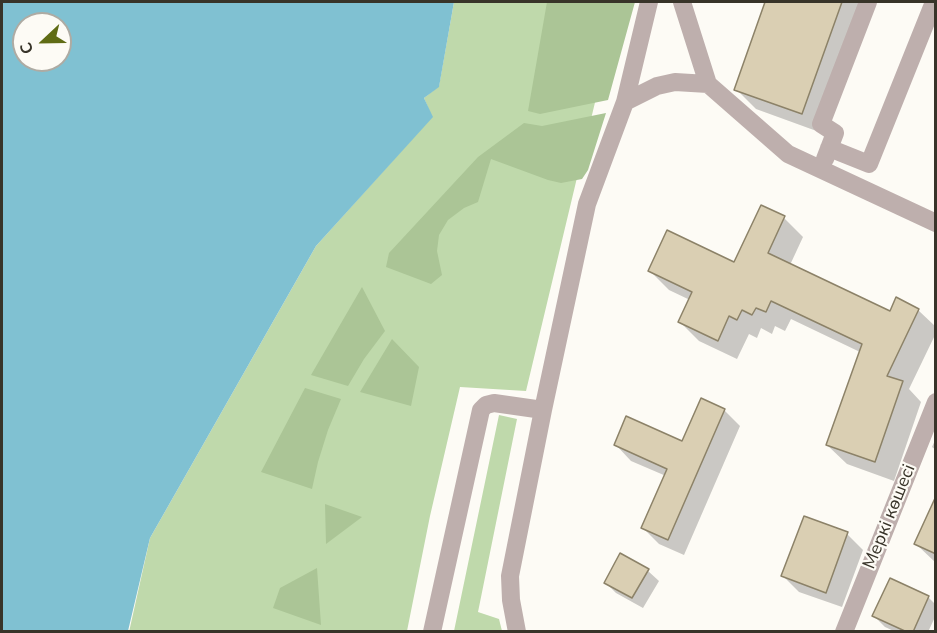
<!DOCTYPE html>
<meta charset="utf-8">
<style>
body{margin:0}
#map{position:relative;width:937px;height:633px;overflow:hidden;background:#fdfbf5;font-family:"Nunito Sans",sans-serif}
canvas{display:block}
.frame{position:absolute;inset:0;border:3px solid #383429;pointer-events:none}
.north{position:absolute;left:12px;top:12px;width:60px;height:60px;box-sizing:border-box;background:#fdfbf5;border:2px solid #aeaba3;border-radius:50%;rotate:248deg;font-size:16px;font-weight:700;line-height:24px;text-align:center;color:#383429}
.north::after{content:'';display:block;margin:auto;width:21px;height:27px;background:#606c15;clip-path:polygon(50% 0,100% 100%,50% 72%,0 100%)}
</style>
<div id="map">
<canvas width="937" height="633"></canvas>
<div class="frame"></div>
<div class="north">С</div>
</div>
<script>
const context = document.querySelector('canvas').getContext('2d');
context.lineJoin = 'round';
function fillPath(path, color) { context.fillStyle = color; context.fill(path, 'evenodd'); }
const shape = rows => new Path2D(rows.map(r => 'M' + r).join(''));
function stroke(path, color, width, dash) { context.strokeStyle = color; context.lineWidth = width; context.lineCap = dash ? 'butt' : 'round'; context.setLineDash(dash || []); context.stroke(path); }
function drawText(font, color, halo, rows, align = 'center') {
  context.font = font + ' "Nunito Sans",sans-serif'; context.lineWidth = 4.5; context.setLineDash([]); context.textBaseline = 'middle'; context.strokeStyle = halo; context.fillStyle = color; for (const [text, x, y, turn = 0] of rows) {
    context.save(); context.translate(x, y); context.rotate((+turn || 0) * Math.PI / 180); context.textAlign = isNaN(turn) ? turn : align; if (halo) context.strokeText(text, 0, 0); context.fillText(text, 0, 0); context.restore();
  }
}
const green = shape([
 [454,2,619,2,526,391,460,387,430,516,407,631,129,632,150,538,316,246,432,117,424,98,439,86],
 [499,415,517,419,478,612,499,619,502,631,454,631]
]);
const forest = shape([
 [547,2,635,2,608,100,540,114,528,111],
 [606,113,588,170,582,179,561,183,548,180,491,159,478,202,464,208,448,220,439,235,437,251,442,275,431,284,386,267,389,253,478,157,524,123,542,126],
 [362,287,385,331,364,359,348,386,311,375],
 [392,339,419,367,411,406,360,392],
 [305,388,341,399,328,430,318,462,312,489,261,472],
 [325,504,362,517,326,544],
 [317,568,321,625,273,608,280,588]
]);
const water = shape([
 [2,2,454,2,439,87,424,98,433,117,316,246,150,538,128,631,2,631],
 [24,24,60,24,60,60,24,60]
]);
const shadow = shape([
 [767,2,869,2,822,133,756,109,736,89],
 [762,207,784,218,803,237,790,265,890,313,918,310,936,327,936,333,909,389,921,402,894,481,847,464,827,445,860,352,791,319,785,331,775,326,772,334,761,328,757,338,749,334,737,359,699,341,680,322,690,300,669,290,650,271,735,264],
 [724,410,740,426,684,555,659,544,643,528,666,476,631,461,616,445,683,443],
 [936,438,936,450,932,447],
 [936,500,936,563,916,544],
 [847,534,863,550,842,607,799,592,783,576],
 [648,571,659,581,643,608,616,593,605,582],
 [928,597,936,605,936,615,928,632,896,632,885,627,874,616]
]);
const building = shape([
 [765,2,842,2,802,114,734,90,765,2],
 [761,205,785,216,768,253,890,311,896,297,919,309,887,376,903,381,875,462,826,445,862,344,771,301,766,312,756,308,752,315,742,310,737,320,729,316,718,341,678,322,692,292,648,271,667,230,734,262,761,205],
 [701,398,725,409,668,540,641,528,667,469,614,445,626,416,682,441,701,398],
 [936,496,936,554,914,544,936,496],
 [804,516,848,532,826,593,781,576,804,516],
 [620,553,649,569,632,598,604,583,620,553],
 [890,578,929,596,913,632,907,632,872,616,890,578]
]);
const minor = shape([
 [682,2,708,84,788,154,936,223],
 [625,102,657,86,675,82,708,84],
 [829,148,869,164,934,2],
 [825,159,835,133,821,124,868,2],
 [432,632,481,410,486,405,494,403,543,410],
 [517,632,511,600,510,576,543,410,587,204,625,102,649,2],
 [844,632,936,402]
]);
const streetNames = [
 ["Меркі көшесі",890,517,-68]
];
fillPath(green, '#bfd9ab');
fillPath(forest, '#abc596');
fillPath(water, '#80c1d2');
fillPath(shadow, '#0003');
fillPath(building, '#dacfb3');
stroke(building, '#8c8268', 1.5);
stroke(minor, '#beafad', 18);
drawText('18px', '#383429', '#fdfbf5', streetNames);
</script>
